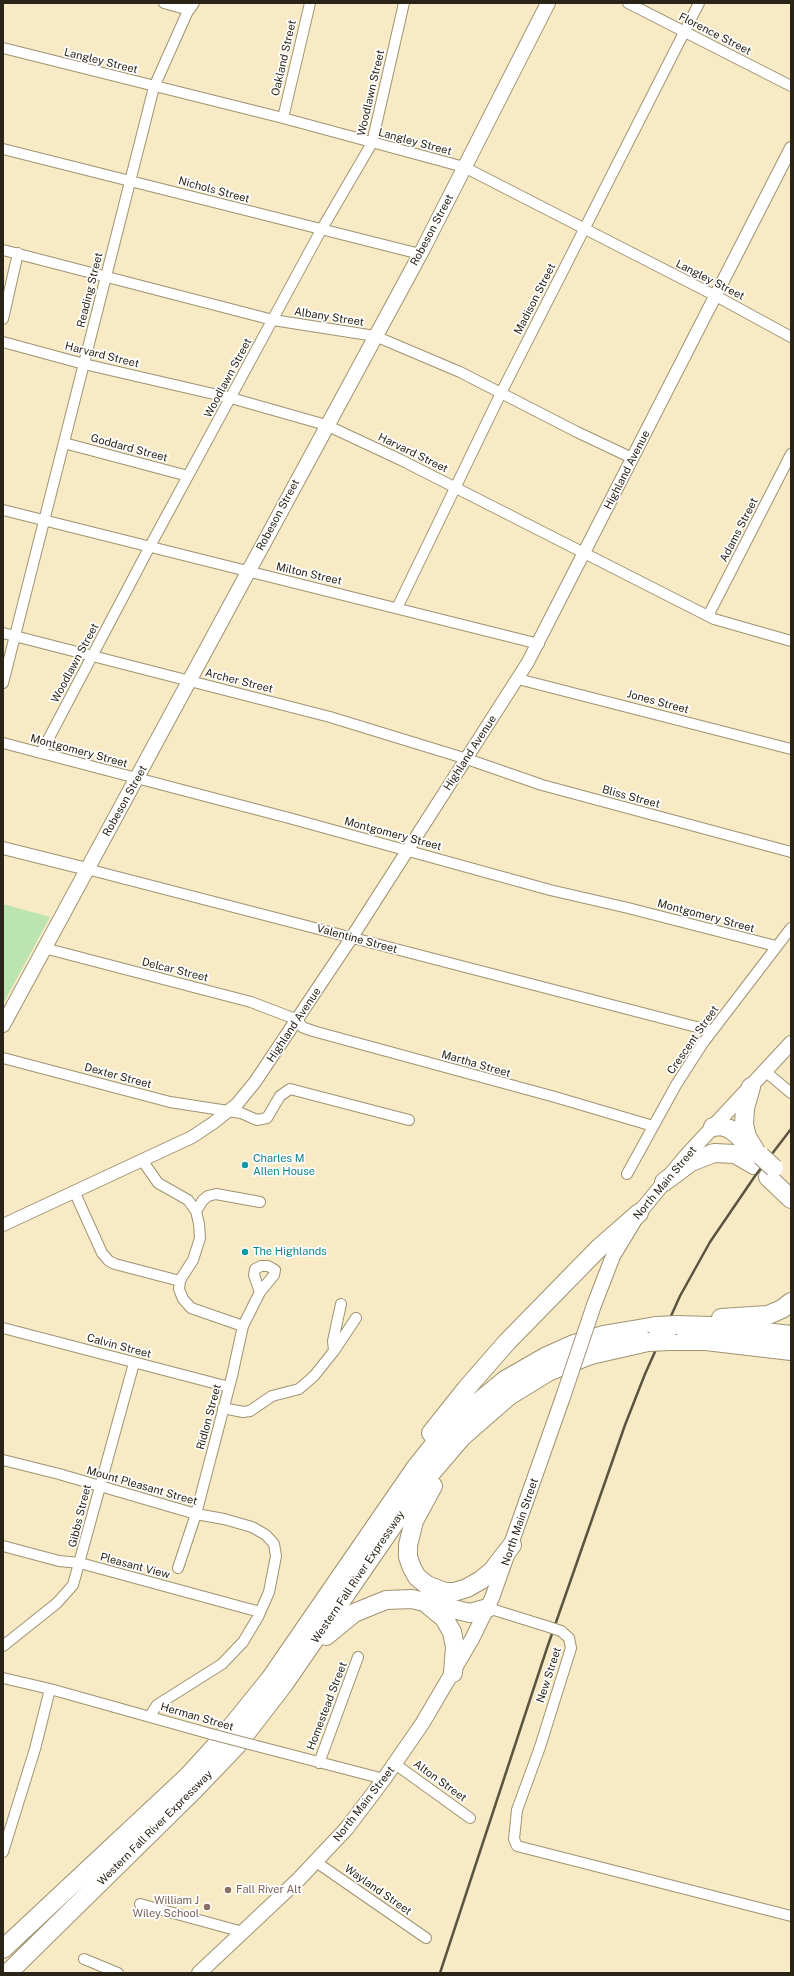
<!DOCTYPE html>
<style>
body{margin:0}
#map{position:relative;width:794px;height:1976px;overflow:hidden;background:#f7eac5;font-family:"Public Sans",sans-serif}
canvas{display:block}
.frame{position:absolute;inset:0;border:4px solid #292417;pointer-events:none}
</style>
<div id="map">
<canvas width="794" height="1976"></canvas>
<div class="frame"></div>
</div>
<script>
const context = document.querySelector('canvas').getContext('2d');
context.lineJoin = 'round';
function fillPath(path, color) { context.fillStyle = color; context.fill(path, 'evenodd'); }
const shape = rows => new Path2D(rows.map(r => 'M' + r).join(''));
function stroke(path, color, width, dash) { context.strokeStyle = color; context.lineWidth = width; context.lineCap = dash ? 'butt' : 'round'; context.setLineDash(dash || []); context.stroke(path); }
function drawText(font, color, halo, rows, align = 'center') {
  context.font = font + ' "Public Sans",sans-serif'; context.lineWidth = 3.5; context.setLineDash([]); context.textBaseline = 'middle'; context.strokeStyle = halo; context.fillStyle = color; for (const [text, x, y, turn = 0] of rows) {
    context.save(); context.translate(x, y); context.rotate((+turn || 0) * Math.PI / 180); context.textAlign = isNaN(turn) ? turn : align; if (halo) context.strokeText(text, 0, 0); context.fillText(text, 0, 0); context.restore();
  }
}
const green = shape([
 [3,904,50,917,3,1004]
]);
const minor = shape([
 [164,3,189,10],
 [628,3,791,86],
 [3,48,283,118,464,167,716,296,791,337],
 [283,118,310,3],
 [3,149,420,254],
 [3,250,273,320,375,336,460,372,577,432,632,458],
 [3,319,18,253],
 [3,342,84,364,231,398,326,425,401,460,714,619,791,641],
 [64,443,188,476],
 [3,510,539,644],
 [397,608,502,391,699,3],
 [708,616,791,454],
 [3,633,330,717,467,759,542,785,791,852],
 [518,679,791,749],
 [3,683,154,87,187,13,194,3],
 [3,743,289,818,550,890,628,908,776,946],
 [41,753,149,548,320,232,372,143,404,3],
 [87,869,712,1031],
 [44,948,251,1002,298,1020,302,1027,313,1031,555,1097,653,1126],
 [3,1058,170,1102,241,1113,257,1120,267,1118,280,1096,290,1089,409,1120],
 [766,1072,791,1093],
 [142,1160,158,1183,188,1200,196,1211,199,1224,200,1238,193,1260,182,1277,180,1281],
 [627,1174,676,1085,703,1043,791,928],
 [74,1191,102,1253,109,1261,115,1264,180,1281,179,1289,183,1299,191,1308,243,1326],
 [196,1211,203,1200,208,1196,216,1194,260,1202],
 [261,1266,268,1266,275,1270,274,1275,260,1292,254,1275,255,1269,261,1266],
 [3,1328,229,1387],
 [334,1351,356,1318],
 [223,1408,243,1412,250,1411,272,1396,299,1389,314,1376,334,1351,333,1341,341,1304],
 [3,1460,59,1474,196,1514,224,1519,252,1527,266,1535,274,1544,276,1556,269,1592,258,1617,243,1642,222,1664,157,1705,150,1716],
 [3,1546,59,1561,80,1563,260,1612],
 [178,1568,196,1514,232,1376,243,1326,260,1292],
 [488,1608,549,1627],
 [561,1631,569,1638,571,1648,540,1747,517,1810,514,1839,517,1846,791,1916],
 [3,1646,57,1603,73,1585,134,1363],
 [3,1678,50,1689,211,1734],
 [253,1745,384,1779],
 [319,1763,358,1657],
 [395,1764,470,1818],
 [3,1852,35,1749,50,1689],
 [316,1862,426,1938],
 [140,1904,243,1932],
 [84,1959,118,1973]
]);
const tertiary = shape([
 [3,848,87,869],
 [3,1225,192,1137,213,1123,237,1104,255,1082,352,937,528,662,791,148]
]);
const secondary = shape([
 [3,1025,423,249,548,3],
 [594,1305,613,1256,639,1213,686,1156,791,1043],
 [199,1973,299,1879,347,1828,384,1779,422,1724,472,1639,492,1598,563,1397]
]);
const motorway = shape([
 [751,1087,745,1108,744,1124,747,1137,755,1150],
 [713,1127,721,1126,730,1129,750,1146],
 [768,1177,791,1199],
 [664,1182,691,1162,714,1153,735,1154,754,1165],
 [721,1318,768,1315,782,1309,791,1302],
 [677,1325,711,1326,791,1335],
 [669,1341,706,1341,791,1351],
 [431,1433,466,1389,507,1342,599,1248,639,1213],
 [433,1486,414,1521,408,1545,408,1557,412,1568,417,1577,427,1585,445,1592,454,1592,467,1588,481,1580,492,1571,512,1545],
 [428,1605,444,1618,452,1632,455,1647,453,1673],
 [326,1636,354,1613,386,1600,412,1599,470,1613,488,1608],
 [3,1949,188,1776,219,1742,270,1679,416,1467,436,1442,458,1419,505,1380,545,1357,574,1344,603,1335,656,1326],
 [8,1973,194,1790,237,1745,284,1684,421,1485,462,1437,509,1396,548,1372,591,1355,648,1342]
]);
const rail = shape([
 [440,1973,547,1648,625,1425,645,1374,680,1296,710,1242,755,1176,791,1129]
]);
const minorBridge = shape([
 [549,1627,561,1631],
 [211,1734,253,1745]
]);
const secondaryBridge = shape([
 [563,1397,594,1305]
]);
const motorwayBridge = shape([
 [761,1156,774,1168],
 [656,1326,677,1325],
 [648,1342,669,1341]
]);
const markers = [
 [245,1165,4,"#0f9aa8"],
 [245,1252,4,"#0f9aa8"],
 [228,1890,4,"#8d6e63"],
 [207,1907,4,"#8d6e63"]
];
const streetNames = [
 ["Florence Street",715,34,27],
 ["Oakland Street",284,58,-77],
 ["Langley Street",101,61,14],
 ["Woodlawn Street",371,93,-77],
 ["Langley Street",415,142,15],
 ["Nichols Street",214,190,15],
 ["Robeson Street",432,230,-62],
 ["Langley Street",710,280,27],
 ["Reading Street",90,290,-76],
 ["Madison Street",535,299,-63],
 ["Albany Street",329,317,9],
 ["Harvard Street",102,355,14],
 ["Woodlawn Street",228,378,-62],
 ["Goddard Street",129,448,15],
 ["Harvard Street",413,453,26],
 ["Highland Avenue",627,470,-63],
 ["Robeson Street",278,515,-62],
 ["Adams Street",739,530,-63],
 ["Milton Street",309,574,13],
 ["Woodlawn Street",75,663,-62],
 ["Archer Street",239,681,14],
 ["Jones Street",658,702,15],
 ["Montgomery Street",79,751,15],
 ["Highland Avenue",470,753,-57],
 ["Bliss Street",631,797,15],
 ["Robeson Street",125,801,-61],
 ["Montgomery Street",393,834,15],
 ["Montgomery Street",706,916,15],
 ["Valentine Street",357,939,15],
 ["Delcar Street",175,970,14],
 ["Highland Avenue",294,1025,-56],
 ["Crescent Street",693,1040,-55],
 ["Martha Street",476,1064,16],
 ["Dexter Street",118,1076,15],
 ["North Main Street",665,1183,-50],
 ["Calvin Street",119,1346,15],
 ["Ridlon Street",209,1417,-75],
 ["Mount Pleasant Street",142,1486,16],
 ["Gibbs Street",80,1516,-76],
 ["North Main Street",520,1522,-71],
 ["Pleasant View",135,1566,15],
 ["Western Fall River Expressway",358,1577,-56],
 ["New Street",549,1675,-72],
 ["Homestead Street",327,1706,-69],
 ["Herman Street",197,1717,16],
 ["Alton Street",440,1781,36],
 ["North Main Street",364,1804,-52],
 ["Western Fall River Expressway",155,1828,-45],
 ["Wayland Street",378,1890,35]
];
const cultureNames = [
 ["Charles M",253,1159],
 ["Allen House",253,1172],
 ["The Highlands",253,1252]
];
const educationNames = [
 ["Fall River Alt",236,1890],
 ["William J",199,1901,"right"],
 ["Wiley School",199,1914,"right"]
];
fillPath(green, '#bce4b0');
stroke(minor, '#9f9371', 12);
stroke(tertiary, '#9f9371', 14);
stroke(secondary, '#9f9371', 16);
stroke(motorway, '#9f9371', 20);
stroke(minor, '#fff', 10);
stroke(tertiary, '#fff', 12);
stroke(secondary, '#fff', 14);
stroke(motorway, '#fff', 18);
stroke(rail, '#5b5441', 2.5);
stroke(minorBridge, '#9f9371', 12, []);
stroke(secondaryBridge, '#9f9371', 16, []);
stroke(motorwayBridge, '#9f9371', 20, []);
stroke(minorBridge, '#fff', 10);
stroke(secondaryBridge, '#fff', 14);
stroke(motorwayBridge, '#fff', 18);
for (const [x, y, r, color] of markers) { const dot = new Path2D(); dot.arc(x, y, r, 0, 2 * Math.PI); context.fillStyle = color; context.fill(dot); stroke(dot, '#fff', 1.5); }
drawText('11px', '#292417', '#fff', streetNames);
drawText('11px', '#0d838f', '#fff', cultureNames, 'left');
drawText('11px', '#785e54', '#fff', educationNames, 'left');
</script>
